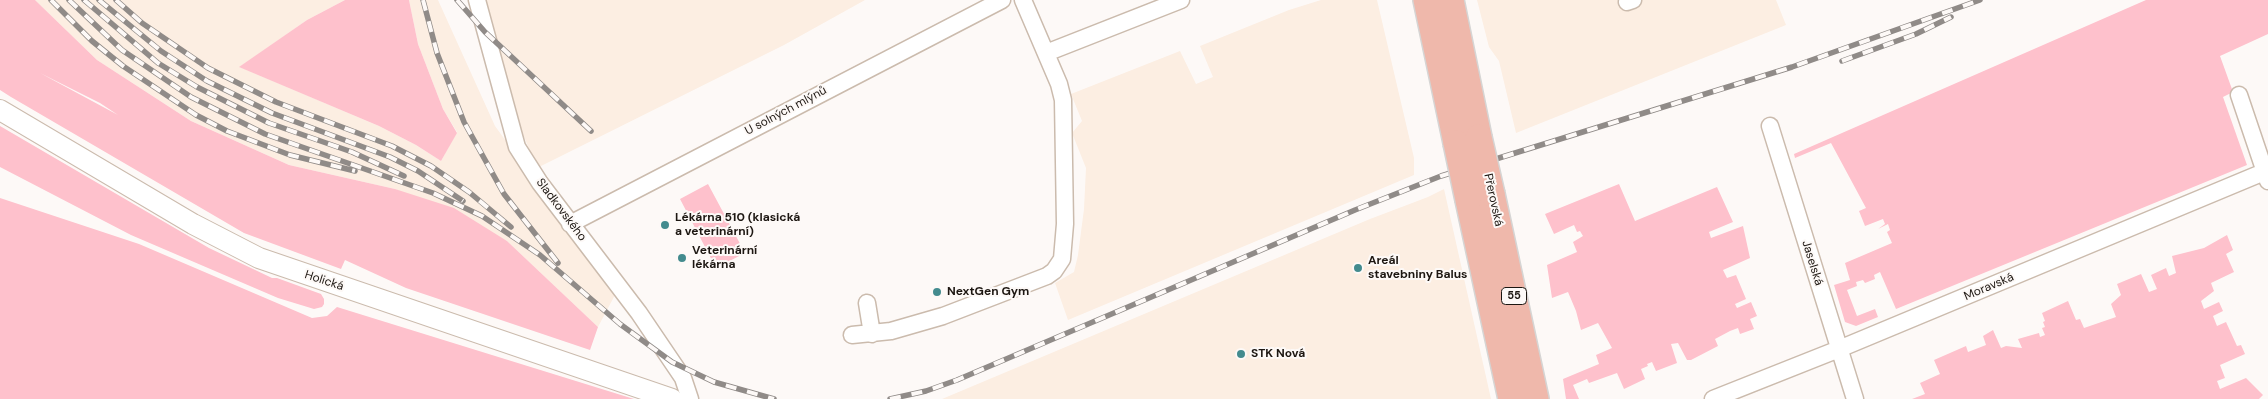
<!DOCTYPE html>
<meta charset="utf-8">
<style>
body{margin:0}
canvas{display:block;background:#fdf9f7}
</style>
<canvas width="2268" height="399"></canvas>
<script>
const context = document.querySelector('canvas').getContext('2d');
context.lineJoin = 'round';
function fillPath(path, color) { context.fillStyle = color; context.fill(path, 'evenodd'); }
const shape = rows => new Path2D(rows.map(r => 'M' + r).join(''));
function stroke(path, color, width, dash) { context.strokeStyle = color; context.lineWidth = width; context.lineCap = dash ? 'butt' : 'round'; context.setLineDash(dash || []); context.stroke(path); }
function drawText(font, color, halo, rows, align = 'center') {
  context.font = font + ' "DM Sans",sans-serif'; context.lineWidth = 4; context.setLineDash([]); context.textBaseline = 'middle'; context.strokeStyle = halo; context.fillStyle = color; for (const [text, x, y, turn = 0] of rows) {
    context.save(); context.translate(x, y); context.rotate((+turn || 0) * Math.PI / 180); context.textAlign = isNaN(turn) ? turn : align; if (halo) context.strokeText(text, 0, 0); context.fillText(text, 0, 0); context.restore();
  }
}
const built = shape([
 [35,0,345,0,307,20,240,67,379,126,416,145,441,161,457,132,443,109,418,44,409,0,438,0,495,126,616,293,598,327,507,241,395,189,289,165,191,121,97,60],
 [486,0,865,0,784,45,537,168,515,115],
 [1321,0,1377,0,1414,158,1414,175,1068,320,1055,283,1074,272,1078,255,1084,209,1086,168,1072,133,1082,121,1071,94,1180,51,1196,84,1213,77,1200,46,1289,10],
 [1477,0,1776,0,1786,25,1516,133,1499,61,1489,47],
 [1444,189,1491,399,942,399,1370,219,1428,197]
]);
const green = shape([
 [0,0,35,0,97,60,191,121,289,165,395,189,454,208,507,241,598,327,590,350,406,288,345,260,341,269,244,233,11,97,0,90],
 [40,73,100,103,118,115],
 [345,0,409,0,418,44,443,109,457,133,441,161,416,145,379,126,239,67,307,20],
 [2146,0,2268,0,2268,34,2220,56,2233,92,2223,97,2247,165,1896,309,1880,272,1874,275,1875,279,1865,283,1863,280,1856,282,1857,286,1847,290,1857,316,1875,309,1878,317,1856,326,1845,322,1834,285,1850,280,1845,263,1892,243,1887,232,1890,230,1888,224,1878,229,1885,224,1883,219,1865,226,1859,211,1866,208,1831,143,1795,158,1794,154],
 [0,126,209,248,272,278,277,278,321,294,324,299,324,304,322,307,314,309,278,298,131,235,0,167],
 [708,184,745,253,716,268,680,199],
 [1619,184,1635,221,1717,187,1733,222,1709,232,1711,238,1743,226,1750,258,1723,270,1727,278,1736,275,1746,299,1735,304,1737,308,1751,302,1757,316,1750,319,1754,329,1740,334,1738,328,1730,331,1715,339,1718,346,1691,360,1687,360,1678,343,1671,344,1677,363,1656,371,1652,362,1647,364,1648,366,1641,369,1645,379,1624,389,1617,373,1589,383,1587,379,1573,385,1579,399,1566,399,1563,379,1599,364,1596,355,1612,348,1598,323,1581,330,1576,311,1568,292,1552,298,1547,265,1577,252,1573,242,1583,236,1580,231,1577,232,1574,225,1554,234,1545,214],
 [0,198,139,244,312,318,327,316,337,307,634,399,0,399],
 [2227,235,2233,250,2226,254,2234,272,2211,283,2214,291,2201,301,2204,309,2219,302,2223,311,2213,316,2217,326,2226,322,2237,346,2241,345,2245,354,2220,365,2225,378,2217,381,2220,389,2246,378,2263,395,2259,399,1912,399,1925,394,1920,383,1940,374,1934,360,1966,346,1968,352,1986,345,1983,336,1993,330,2001,348,2006,346,2022,348,2018,339,2039,333,2040,337,2045,335,2042,328,2045,327,2043,322,2045,321,2042,313,2068,301,2076,320,2080,319,2084,328,2116,317,2111,304,2121,295,2117,284,2141,274,2149,292,2157,289,2151,275,2166,268,2169,276,2176,273,2172,256,2204,248]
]);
const minor = shape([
 [477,0,517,147,540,183,639,313,683,378,690,399],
 [1627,2,1633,0],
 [1046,53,1181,0],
 [2239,95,2268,181],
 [1770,126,1855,399],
 [570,224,1002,0],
 [867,303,872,334],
 [852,335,891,331,943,316,1047,276,1054,271,1062,259,1065,224,1063,100,1059,84,1023,0],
 [1713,399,1839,349,2264,172]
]);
const tertiary = shape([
 [0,110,193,224,259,258,672,399]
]);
const primary = shape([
 [1426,0,1456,143],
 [1451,0,1479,137],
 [1492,194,1536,399],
 [1468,200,1511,399]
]);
const rail = shape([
 [51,0,92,41,123,66,196,115,227,131,290,155,355,171],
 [69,0,122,50,191,97,265,134,433,193,482,216,540,255,620,324,672,362,714,382,774,399],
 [84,0,158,63,197,87,269,123,352,152,404,176],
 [99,0,161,51,207,81,272,113,390,157,418,171,463,201],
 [116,0,142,23,208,68,276,102,392,146,431,166,469,192,511,227],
 [423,0,437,53,464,122,504,194,558,263],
 [457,0,485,32,591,131],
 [1842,61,1916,34,1951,17],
 [890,399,926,391,957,380,1355,210,1441,176,1792,67,1980,0]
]);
const primaryBridge = shape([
 [1479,137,1492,194],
 [1456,143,1468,200]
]);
const markers = [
 [665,225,5,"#438b8e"],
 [682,258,5,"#438b8e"],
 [1358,268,5,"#438b8e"],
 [937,292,5,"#438b8e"],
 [1241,354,5,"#438b8e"]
];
const shields = [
 [1514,296,25]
];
const shieldNames = [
 ["55",1514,296]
];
const streetNames = [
 ["U solných mlýnů",786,111,-28],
 ["Přerovská",1493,200,78],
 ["Sladkovského",561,210,53],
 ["Jaselská",1812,263,73],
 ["Holická",324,281,18],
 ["Moravská",1989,287,-23]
];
const poiNames = [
 ["Lékárna 510 (klasická",675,218],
 ["a veterinární)",675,232],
 ["Veterinární",692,251],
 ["lékárna",692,265],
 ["Areál",1368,261],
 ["stavebniny Balus",1368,275],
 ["NextGen Gym",947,292],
 ["STK Nová",1251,354]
];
fillPath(built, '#fceee2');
fillPath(green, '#fec1cc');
stroke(minor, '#cbbbad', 19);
stroke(tertiary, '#cbbbad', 22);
stroke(primary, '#d6d5d4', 28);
stroke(minor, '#fff', 16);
stroke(tertiary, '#fff', 20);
stroke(primary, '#efb8ab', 25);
stroke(rail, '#908b88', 5.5);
stroke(rail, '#fdf9f7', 4, [11]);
stroke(primaryBridge, '#d6d5d4', 28, []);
stroke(primaryBridge, '#efb8ab', 25);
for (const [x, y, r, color] of markers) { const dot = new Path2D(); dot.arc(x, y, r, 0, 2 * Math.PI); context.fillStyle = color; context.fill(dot); stroke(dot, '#fdf9f7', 2); }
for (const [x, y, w] of shields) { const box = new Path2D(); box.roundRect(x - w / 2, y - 8.5, w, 17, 4); context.fillStyle = '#fdf9f7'; context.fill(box); stroke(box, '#1d1712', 1); }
drawText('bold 11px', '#1d1712', null, shieldNames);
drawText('12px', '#1d1712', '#fdf9f7', streetNames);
drawText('bold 12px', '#1d1712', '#fdf9f7', poiNames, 'left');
</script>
